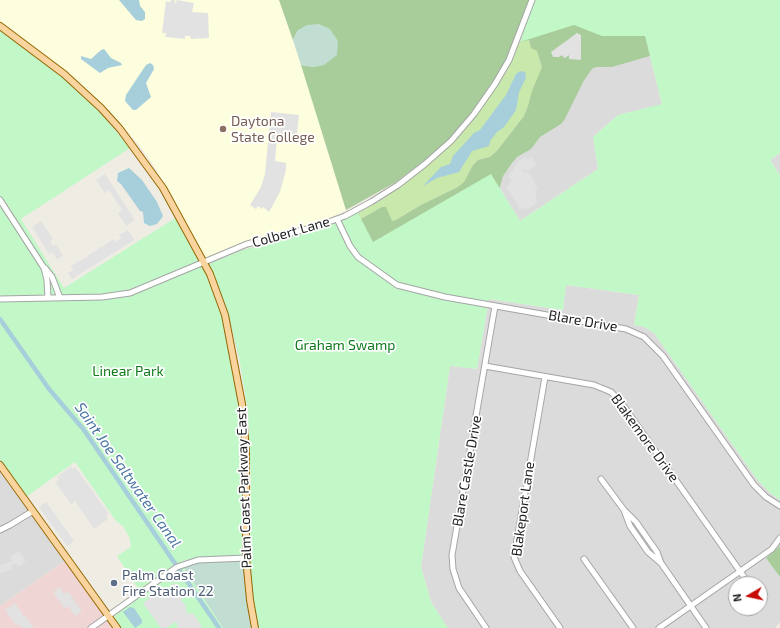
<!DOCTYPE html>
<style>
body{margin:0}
#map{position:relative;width:780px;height:628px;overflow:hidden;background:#efece4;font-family:"Exo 2",sans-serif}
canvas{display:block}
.north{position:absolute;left:728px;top:576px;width:40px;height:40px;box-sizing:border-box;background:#fff;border:1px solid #a5a5a5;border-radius:50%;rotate:261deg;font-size:11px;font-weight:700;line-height:16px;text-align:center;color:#1e1e1e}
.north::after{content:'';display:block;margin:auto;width:14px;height:18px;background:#c70a05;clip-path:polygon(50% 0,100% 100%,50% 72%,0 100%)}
</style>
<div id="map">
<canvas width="780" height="628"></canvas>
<div class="north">N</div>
</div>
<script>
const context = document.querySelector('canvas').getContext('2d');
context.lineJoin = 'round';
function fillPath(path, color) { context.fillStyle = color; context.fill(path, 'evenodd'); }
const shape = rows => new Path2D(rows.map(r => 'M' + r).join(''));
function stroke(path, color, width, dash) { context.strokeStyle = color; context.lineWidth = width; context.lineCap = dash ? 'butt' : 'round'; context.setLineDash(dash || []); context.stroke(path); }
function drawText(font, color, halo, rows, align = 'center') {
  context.font = font + ' "Exo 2",sans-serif'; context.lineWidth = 3.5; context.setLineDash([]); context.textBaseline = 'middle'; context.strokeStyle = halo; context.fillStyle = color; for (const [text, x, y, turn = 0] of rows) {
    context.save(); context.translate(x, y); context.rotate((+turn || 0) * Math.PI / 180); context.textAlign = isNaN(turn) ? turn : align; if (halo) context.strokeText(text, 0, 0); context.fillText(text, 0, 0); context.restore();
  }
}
const residential = shape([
 [645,35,662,105,618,115,593,137,598,169,520,221,491,174,373,242,358,213,384,198,421,171,458,137,496,87,520,42],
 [780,153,780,175,770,160],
 [566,285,639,295,634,325,644,327,654,333,756,478,770,493,780,500,780,546,766,558,780,577,780,622,775,628,448,628,431,602,421,567,450,366,477,369,489,299,563,310],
 [736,584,760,584,760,608,736,608],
 [0,470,65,561,0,606]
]);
const commercial = shape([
 [65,561,105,615,87,628,0,628,0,606],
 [108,619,114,628,95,628]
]);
const education = shape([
 [0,0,279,0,306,79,346,210,318,224,207,258,201,252,154,166,139,145,111,113,71,77,24,40,0,24]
]);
const grass = shape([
 [529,39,529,43,537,51,542,68,524,116,497,151,490,157,478,160,473,165,464,182,458,187,421,205,396,220,392,221,382,207,361,219,358,213,384,198,421,171,458,137,496,87,520,42]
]);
const forest = shape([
 [279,0,530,0,510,52,491,89,460,129,442,147,396,182,346,210,301,65,315,67,298,30,293,40],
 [535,0,776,0,650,56,612,67,596,67,592,69,583,82,565,119,561,124,540,137,531,149,517,157,512,163,503,176,496,201,239,357,228,312,209,264,243,250,301,235,358,213,361,219,382,207,386,207,392,221,396,220,421,205,458,187,464,182,473,165,478,160,490,157,497,151,524,116,528,106,532,91,542,67,537,51,531,48,529,40,520,42],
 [577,33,579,35,573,59,573,47,567,52,564,58,562,55,554,55],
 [780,546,780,577,766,558]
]);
const wetland = shape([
 [319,24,330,29,338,41,337,55,324,65,315,67,301,65,293,40,298,30,307,25],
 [236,560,244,561,252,628,223,628,183,567,198,562]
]);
const park = shape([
 [535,0,780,0,780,153,770,160,780,175,780,500,770,493,756,478,654,333,644,327,634,325,639,295,566,285,563,310,489,299,477,369,450,366,421,567,431,602,448,628,257,628,249,559,251,483,248,412,239,357,228,312,209,264,243,250,301,235,358,213,373,242,491,174,520,221,598,169,593,137,618,115,662,104,645,36,602,36,574,25,520,42],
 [0,31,62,76,93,104,130,148,21,219,64,288,177,217,205,268,224,319,239,403,244,481,244,555,189,559,181,562,139,590,117,556,131,547,130,539,123,526,116,521,75,462,26,497,0,461],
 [183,567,223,628,120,628,114,619,116,613,164,578]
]);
const parking = shape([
 [171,0,175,0,175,4,177,0,194,3,192,12,208,13,209,38,191,39,190,36,185,36,185,39,165,37,166,33,162,33,166,1,170,2],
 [577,33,581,35,581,60,569,59,569,55,565,58,562,55,559,57,553,57,551,52],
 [271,112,299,115,296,143,277,140,275,161,286,163,286,170,280,192,269,212,263,207,262,209,258,206,256,209,250,205,261,187,265,174],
 [525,157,528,160,531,157,537,164,528,171,525,169,523,172,524,173,527,171,538,188,535,190,537,203,526,210,524,207,520,209,506,187,510,185,511,179,508,177,519,161],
 [105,174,135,220,126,226,118,213,122,210,109,190,105,193,96,180],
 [41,221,53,239,50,241,53,246,56,244,63,256,57,259,52,252,49,254,32,227],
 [128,230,134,240,72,279,68,273,73,270,71,266,86,257,89,259,87,256,103,246,105,249,104,245,114,239,116,242,121,238,119,235],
 [71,466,73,469,75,467,109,514,106,516,108,519,94,529,75,501,71,504,55,482,59,480,57,477],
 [46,502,74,541,67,546,39,507],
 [19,551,26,561,19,567,16,563,11,566,13,569,0,573,0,565,12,561,10,557],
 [175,583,185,596,181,600,186,606,186,611,190,615,191,612,193,613,201,625,201,628,177,628,178,624,175,622,166,628,161,628,143,603,157,592,160,595],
 [60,587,64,594,68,592,82,611,75,616,68,606,64,608,53,592],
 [15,603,23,614,21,617,25,615,34,628,22,628,19,624,17,626,5,610]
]);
const water = shape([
 [119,0,139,0,140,6,145,12,145,19,142,21,136,20],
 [104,49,111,58,121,63,122,65,108,68,100,73,81,59,81,56,91,59,101,50],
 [150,63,153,65,154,69,146,83,151,97,136,110,133,110,125,101,126,95,146,65],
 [520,71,525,72,526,78,519,92,516,110,504,127,497,132,490,141,489,146,472,151,459,172,437,178,423,186,441,167,450,164,453,156,474,133,480,130,506,95,516,74],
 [129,168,142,180,157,202,163,216,157,224,150,226,144,223,143,212,140,211,121,184,117,181,118,173],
 [130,607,134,608,142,620,142,623,135,628,123,612]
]);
const canal = shape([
 [0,319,49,389,84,430,219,628]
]);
const minor = shape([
 [0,200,44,268,47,280,48,298],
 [337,219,350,246,358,257,397,285,445,297,626,329,644,337,663,356,754,485,766,497,780,506],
 [45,268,52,277,60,298],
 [0,299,102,297,130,293,247,244,315,227,345,216,371,202,398,185,425,164,451,141,474,114,495,84,509,60,532,0],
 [485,366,594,385,611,392,620,401,749,584],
 [545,377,514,557,520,571,560,628],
 [601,479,624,510],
 [0,530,10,525,33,511],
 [584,559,633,628],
 [661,563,657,552,636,522,624,510,630,526,648,552,661,563,706,628],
 [91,628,177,567,198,560,246,558],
 [486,628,459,588,453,569,452,555,495,306],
 [659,628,772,549,780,538]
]);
const major = shape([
 [0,26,64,74,101,108,120,129,163,188,210,274,225,315,242,404,246,450,246,558,250,600,255,628],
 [0,465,117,628]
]);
const markers = [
 [223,129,4,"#8d6e63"],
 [114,583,4,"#5c6f8a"]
];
const educationNames = [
 ["Daytona",231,121],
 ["State College",231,137]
];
const streetNames = [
 ["Colbert Lane",291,232,-16],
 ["Blare Drive",583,321,10],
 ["Blakemore Drive",645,438,54],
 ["Blare Castle Drive",467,471,-80],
 ["Palm Coast Parkway East",244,488,-92],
 ["Blakeport Lane",523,509,-82]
];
const parkNames = [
 ["Graham Swamp",345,345],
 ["Linear Park",128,371]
];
const serviceNames = [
 ["Palm Coast",122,575],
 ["Fire Station 22",122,591]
];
const waterNames = [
 ["Saint Joe Saltwater Canal",128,475,55]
];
fillPath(residential, '#dcdbdb');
fillPath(commercial, '#efd6d4');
fillPath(education, '#fdfede');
fillPath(grass, '#c8e8ac');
fillPath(forest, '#a8cd9a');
fillPath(wetland, '#c2ddd1');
fillPath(park, '#c2f8c8');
fillPath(parking, '#e2e2e2');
fillPath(water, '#a6cedb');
stroke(canal, '#a6cedb', 4.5);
stroke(minor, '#a5a5a5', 7);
stroke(major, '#946804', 8);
stroke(minor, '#fff', 5);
stroke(major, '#f9d49f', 6);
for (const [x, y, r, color] of markers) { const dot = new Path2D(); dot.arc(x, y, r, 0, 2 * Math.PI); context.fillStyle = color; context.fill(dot); stroke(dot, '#fff', 1.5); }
drawText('14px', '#785e54', '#fff', educationNames, 'left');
drawText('14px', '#1e1e1e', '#fff', streetNames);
drawText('14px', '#0e7a1a', '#fff', parkNames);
drawText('14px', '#4e5e75', '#fff', serviceNames, 'left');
drawText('italic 15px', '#4a75a3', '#fff', waterNames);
</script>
